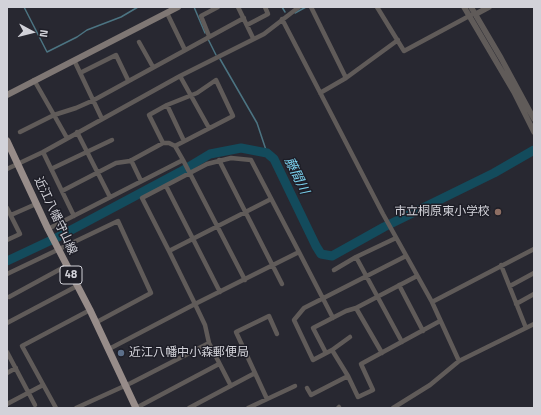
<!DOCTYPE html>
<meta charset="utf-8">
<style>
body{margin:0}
#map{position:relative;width:541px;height:415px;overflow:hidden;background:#282831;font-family:"Titillium Web",sans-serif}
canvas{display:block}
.frame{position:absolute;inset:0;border:8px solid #d2d2d9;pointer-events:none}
.north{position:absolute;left:12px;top:12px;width:40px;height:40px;-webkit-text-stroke:3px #1e1e27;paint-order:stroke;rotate:97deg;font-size:11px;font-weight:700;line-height:16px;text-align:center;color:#d2d2d9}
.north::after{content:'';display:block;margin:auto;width:14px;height:18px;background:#d2d2d9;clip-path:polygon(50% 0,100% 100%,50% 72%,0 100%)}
</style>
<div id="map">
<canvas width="541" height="415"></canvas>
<div class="frame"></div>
<div class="north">N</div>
</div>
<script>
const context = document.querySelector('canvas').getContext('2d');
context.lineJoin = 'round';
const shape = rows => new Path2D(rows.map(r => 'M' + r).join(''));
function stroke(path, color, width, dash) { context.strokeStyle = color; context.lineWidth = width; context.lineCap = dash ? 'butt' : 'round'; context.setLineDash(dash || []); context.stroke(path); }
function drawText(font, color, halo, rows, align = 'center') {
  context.font = font + ' "Titillium Web","Noto Sans JP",sans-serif'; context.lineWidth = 3; context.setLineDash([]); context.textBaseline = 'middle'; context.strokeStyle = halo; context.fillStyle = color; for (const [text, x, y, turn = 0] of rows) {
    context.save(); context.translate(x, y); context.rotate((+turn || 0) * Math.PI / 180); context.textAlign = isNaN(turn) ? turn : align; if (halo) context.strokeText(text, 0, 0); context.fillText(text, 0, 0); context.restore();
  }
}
const stream = shape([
 [24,7,47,52,77,37,87,30,121,17,138,7],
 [194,7,205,33],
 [282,7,285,12],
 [295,13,306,7],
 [208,39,216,55],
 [220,59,257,123,267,153]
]);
const river = shape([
 [7,261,58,237,180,172,210,154,241,148,267,153,274,159,316,246,321,254,332,256,384,227,494,173,534,150]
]);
const minor = shape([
 [238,7,253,38],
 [311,7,346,78],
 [377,7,404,51,471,15],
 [167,13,185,50],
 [282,19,383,214,432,302,459,361],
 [247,25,268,14,265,7],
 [209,36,201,16,218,7],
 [139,42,153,67],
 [74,60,102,119],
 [80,73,116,55,128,80],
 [180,76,209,128],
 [320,93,346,78,398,40],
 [20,132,54,115,34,80],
 [77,132,110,197],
 [67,138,54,115,76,108,94,100,244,18],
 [163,143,149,115,167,105],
 [175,146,233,116,216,80,197,93,167,105,184,141],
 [43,152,74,216],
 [131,160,141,181],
 [219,160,282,284],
 [7,169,43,152,180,76,264,34,299,7],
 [51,169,112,140],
 [166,186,220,292],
 [62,191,116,163,130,161,163,143,169,143,175,146,183,160,245,280],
 [7,208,20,234,7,240],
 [11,215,36,204],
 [48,229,183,160],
 [396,238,356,257,402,342],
 [169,251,271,199],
 [299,252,333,318],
 [501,265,526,328],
 [334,270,356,257],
 [7,274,118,221,151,293,95,323],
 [399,285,423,331],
 [510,286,534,273],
 [9,297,66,266],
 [432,302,534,249],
 [516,304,534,294],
 [7,323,77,286],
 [109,349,195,304,299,252,251,160,231,158,207,164,142,198,169,251,195,304,205,325,209,343],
 [332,350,313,360,294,320,304,308,406,256],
 [7,352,35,405],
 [326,353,313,328,346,311,356,308],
 [382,353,356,308,417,276],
 [7,373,16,368],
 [255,373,236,332,269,316,277,334],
 [348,376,332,350,350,337],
 [307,388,311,395,348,376,358,397,373,390,361,364,440,321],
 [7,404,43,385],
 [56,408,22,346,90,310],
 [76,408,131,383,209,343,231,386],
 [136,408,219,364],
 [189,408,255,373,267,399],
 [248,408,295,386],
 [338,408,339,407],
 [393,408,430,385,459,361,534,324]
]);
const tertiary = shape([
 [464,7,514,92,534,132],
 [471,7,501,58,534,119],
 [476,14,489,7]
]);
const secondary = shape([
 [7,95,178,7]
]);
const primary = shape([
 [7,141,48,229,90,310,136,408]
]);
const markers = [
 [498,212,4,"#8d6e63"],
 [121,353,4,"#5c6f8a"]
];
const shields = [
 [71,275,22]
];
const shieldNames = [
 ["48",71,275]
];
const poiNames = [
 ["市立桐原東小学校",490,212],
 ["近江八幡中小森郵便局",129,353,"left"]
];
const streetNames = [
 ["近江八幡守山線",55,216,65]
];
const waterNames = [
 ["藤間川",296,176,64]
];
stroke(stream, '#4c7482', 1.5);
stroke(river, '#134b5c', 9);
stroke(minor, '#605b59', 4.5);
stroke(tertiary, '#605b59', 5.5);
stroke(secondary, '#7f7774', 6);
stroke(primary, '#978c89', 7);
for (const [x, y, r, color] of markers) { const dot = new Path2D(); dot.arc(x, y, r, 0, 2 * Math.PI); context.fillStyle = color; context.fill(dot); stroke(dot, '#1e1e27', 1.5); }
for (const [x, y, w] of shields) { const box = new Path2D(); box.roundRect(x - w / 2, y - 9, w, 18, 3); context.fillStyle = '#1e1e27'; context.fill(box); stroke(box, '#d2d2d9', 1); }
drawText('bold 11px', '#d2d2d9', null, shieldNames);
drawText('12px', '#d2d2d9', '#1e1e27', poiNames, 'right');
drawText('12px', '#d2d2d9', '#1e1e27', streetNames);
drawText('italic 13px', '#7ad0ed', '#1e1e27', waterNames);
</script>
